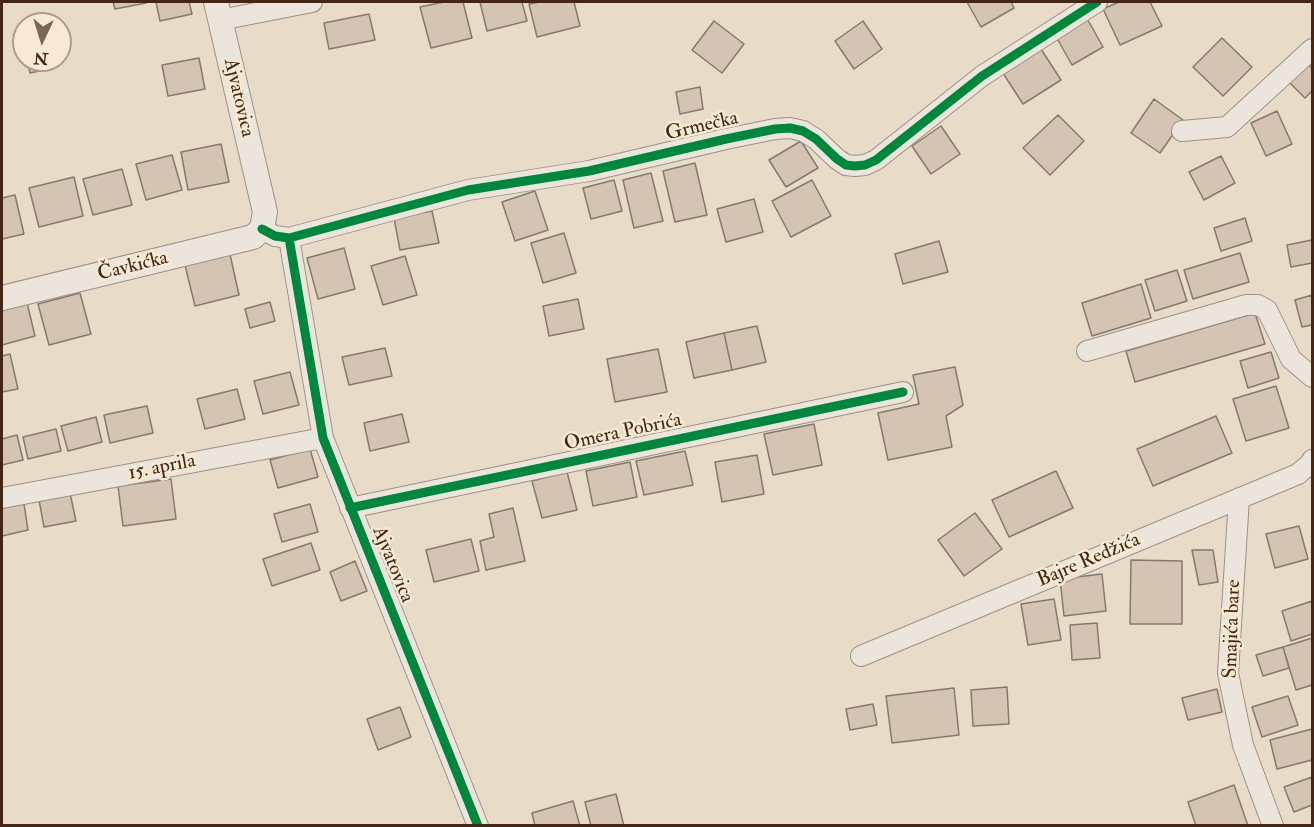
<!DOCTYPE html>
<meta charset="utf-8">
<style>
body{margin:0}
#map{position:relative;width:1314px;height:827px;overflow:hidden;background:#e8dbc7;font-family:"IM FELL Double Pica",serif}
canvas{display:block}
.frame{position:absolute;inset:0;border:3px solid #432616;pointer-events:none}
.north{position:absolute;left:12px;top:12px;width:60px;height:60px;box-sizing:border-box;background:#f8ead2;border:2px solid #b09c87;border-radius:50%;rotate:184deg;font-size:16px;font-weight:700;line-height:24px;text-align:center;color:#432616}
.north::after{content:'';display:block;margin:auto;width:21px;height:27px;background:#7d6554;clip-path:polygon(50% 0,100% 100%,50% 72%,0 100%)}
</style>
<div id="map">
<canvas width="1314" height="827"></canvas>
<div class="frame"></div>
<div class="north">N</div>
</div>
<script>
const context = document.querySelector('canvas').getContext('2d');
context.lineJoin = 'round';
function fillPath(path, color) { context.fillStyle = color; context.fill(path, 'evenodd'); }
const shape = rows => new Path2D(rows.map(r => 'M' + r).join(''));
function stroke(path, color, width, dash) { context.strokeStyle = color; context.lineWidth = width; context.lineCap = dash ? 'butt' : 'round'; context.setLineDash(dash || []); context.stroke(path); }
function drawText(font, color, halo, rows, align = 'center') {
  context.font = font + ' "IM FELL Double Pica",serif'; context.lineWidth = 5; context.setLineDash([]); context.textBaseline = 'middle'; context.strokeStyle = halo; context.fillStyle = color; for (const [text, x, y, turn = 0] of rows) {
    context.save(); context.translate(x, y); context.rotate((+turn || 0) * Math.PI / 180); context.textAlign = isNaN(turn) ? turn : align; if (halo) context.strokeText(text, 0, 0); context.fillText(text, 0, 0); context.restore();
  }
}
const building = shape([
 [113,2,145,2,146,3,115,9,113,2],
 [156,2,189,2,192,14,160,21,156,2],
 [444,2,463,2,472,38,431,48,420,7,444,2],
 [480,2,522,2,527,21,487,31,480,2],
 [540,2,574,2,580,26,537,37,529,4,540,2],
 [967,2,1011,2,1014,8,981,27,967,2],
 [1119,2,1150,2,1162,26,1120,45,1103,9,1119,2],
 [369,14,375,40,329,49,324,23,369,14],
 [1085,15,1103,47,1072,65,1054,33,1085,15],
 [714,21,744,44,722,73,692,50,714,21],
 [863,21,882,49,854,69,835,41,863,21],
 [1222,38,1252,67,1223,96,1193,67,1222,38],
 [1039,46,1061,80,1023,104,1001,70,1039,46],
 [199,58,205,89,168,96,162,65,199,58],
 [27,60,52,60,54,68,30,73,27,60],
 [1305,61,1312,68,1312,91,1305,98,1286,79,1305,61],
 [700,87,703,109,680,114,676,92,700,87],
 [1154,99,1183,120,1160,153,1131,133,1154,99],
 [1277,111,1292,144,1266,156,1251,123,1277,111],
 [1058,115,1084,141,1050,175,1023,148,1058,115],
 [941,126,960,154,931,174,912,146,941,126],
 [801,141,818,168,786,187,769,160,801,141],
 [221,144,229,182,188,190,181,152,221,144],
 [172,155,182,190,146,200,136,164,172,155],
 [1221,156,1235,183,1204,200,1189,172,1221,156],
 [695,163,707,215,675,222,663,171,695,163],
 [122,169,132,205,93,215,83,179,122,169],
 [651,173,663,221,634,228,623,180,651,173],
 [74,177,83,216,39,227,29,188,74,177],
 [614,180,622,211,591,219,583,188,614,180],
 [812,180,831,216,791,237,772,201,812,180],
 [535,191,548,230,515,241,502,202,535,191],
 [15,195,24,234,2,239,2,198,15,195],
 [754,199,763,232,726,242,717,209,754,199],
 [432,211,439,243,400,250,394,218,432,211],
 [1245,218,1252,241,1221,251,1214,228,1245,218],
 [564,233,576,273,543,283,531,243,564,233],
 [1312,240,1312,263,1291,267,1287,245,1312,240],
 [939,241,948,272,903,284,895,254,939,241],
 [344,248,355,289,318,299,307,258,344,248],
 [229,250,239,295,195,306,184,261,229,250],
 [1240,253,1249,282,1193,299,1184,270,1240,253],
 [405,256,417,295,383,305,371,266,405,256],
 [1177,270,1187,301,1155,311,1145,280,1177,270],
 [1141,284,1151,318,1092,336,1082,303,1141,284],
 [80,293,91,334,49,345,38,304,80,293],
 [1312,295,1312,325,1302,327,1295,300,1312,295],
 [578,299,584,329,549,336,543,306,578,299],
 [270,302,275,321,250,328,245,309,270,302],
 [27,303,35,336,2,345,2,309,27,303],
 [1255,313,1265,344,1135,382,1126,351,1255,313],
 [757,326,766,362,732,370,724,333,757,326],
 [724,333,732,370,694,378,686,342,724,333],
 [385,348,392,376,349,385,342,357,385,348],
 [658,349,667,392,615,402,607,359,658,349],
 [1271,352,1279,378,1248,388,1240,361,1271,352],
 [10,354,18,389,2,392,2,356,10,354],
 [955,367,963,405,946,416,952,447,888,460,878,413,919,404,913,375,955,367],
 [290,372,299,405,263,414,254,381,290,372],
 [1276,386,1289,428,1246,441,1233,399,1276,386],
 [237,389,245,419,205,429,197,399,237,389],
 [147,406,153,433,110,443,104,415,147,406],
 [402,414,409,442,370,451,364,423,402,414],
 [1216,416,1232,453,1153,486,1137,449,1216,416],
 [96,417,102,442,68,451,61,426,96,417],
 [814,424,822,465,773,475,764,434,814,424],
 [56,429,61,451,28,459,23,437,56,429],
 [17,435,23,460,2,465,2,439,17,435],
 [310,449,318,477,278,488,270,460,310,449],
 [685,451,693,485,644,495,636,461,685,451],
 [757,455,764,494,722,502,715,462,757,455],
 [630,462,637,497,593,506,586,471,630,462],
 [1056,471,1073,508,1009,537,992,500,1056,471],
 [567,472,577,510,542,518,532,481,567,472],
 [171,479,176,519,123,526,118,486,171,479],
 [70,493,76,521,44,527,39,500,70,493],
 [24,504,28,530,2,536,2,508,24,504],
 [310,504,318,532,282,542,274,514,310,504],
 [513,508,525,561,486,570,480,541,494,537,489,514,513,508],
 [975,513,1002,549,964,576,938,540,975,513],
 [1299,526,1308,559,1275,568,1266,534,1299,526],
 [471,539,479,571,434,582,426,550,471,539],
 [311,543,320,570,272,586,263,559,311,543],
 [1192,550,1213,550,1218,582,1199,585,1192,550],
 [1131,560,1182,561,1182,624,1130,624,1131,560],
 [355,561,367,591,341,601,330,572,355,561],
 [1102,574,1106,611,1064,616,1060,579,1102,574],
 [1054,599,1061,640,1028,645,1021,604,1054,599],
 [1312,601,1312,634,1291,641,1282,611,1312,601],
 [1097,623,1100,658,1072,660,1070,625,1097,623],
 [1312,638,1312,685,1296,690,1283,647,1312,638],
 [1283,647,1289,668,1263,676,1256,655,1283,647],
 [1007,687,1009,724,973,726,971,690,1007,687],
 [954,688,959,735,892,743,886,696,954,688],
 [1217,689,1222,712,1188,720,1182,698,1217,689],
 [1288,696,1298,725,1262,737,1252,707,1288,696],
 [873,704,877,725,850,730,846,709,873,704],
 [400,707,411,737,378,750,367,719,400,707],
 [1312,729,1312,760,1277,769,1270,740,1312,729],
 [1312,777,1312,805,1294,812,1284,787,1312,777],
 [1234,785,1248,826,1196,826,1188,802,1234,785],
 [616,794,624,826,591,826,585,802,616,794],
 [573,801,580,826,535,826,532,813,573,801]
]);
const minor = shape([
 [220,20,312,2],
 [1182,131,1227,127,1312,49],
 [262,229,275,236,289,238,468,190,589,171,726,139,775,129,790,128,803,131,816,139,837,159,846,165,855,166,865,165,876,160,982,76,1097,2],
 [289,238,323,438,478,826],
 [1087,351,1246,305,1258,305,1267,310,1291,359,1312,377],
 [2,498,323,438],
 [1239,498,1228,673,1243,745,1273,826],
 [350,508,903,392],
 [861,656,1298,474,1311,463,1312,460]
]);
const tertiary = shape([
 [2,298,253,237,262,229,265,212,216,2]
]);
const cycleway = shape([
 [262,229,275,236,289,238,468,190,589,171,726,139,775,129,790,128,803,131,816,139,837,159,846,165,855,166,865,165,876,160,982,76,1097,2],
 [289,238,323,438,478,826],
 [350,508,903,392]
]);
const streetNames = [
 ["Ajvatovica",238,98,77],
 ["Grmečka",702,127,-13],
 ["Čavkićka",133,267,-14],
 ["Omera Pobrića",623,433,-12],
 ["15. aprila",162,468,-11],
 ["Bajre Redžića",1089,561,-23],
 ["Ajvatovica",392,565,68],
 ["Smajića bare",1233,629,-88]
];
fillPath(building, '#d5c3b4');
stroke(building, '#857a6e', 1.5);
stroke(minor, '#9d9285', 22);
stroke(tertiary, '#9d9285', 26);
stroke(minor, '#ebe5db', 20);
stroke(tertiary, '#ebe5db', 24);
stroke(cycleway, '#00873e', 9);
drawText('20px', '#432616', '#f8ead2', streetNames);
</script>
